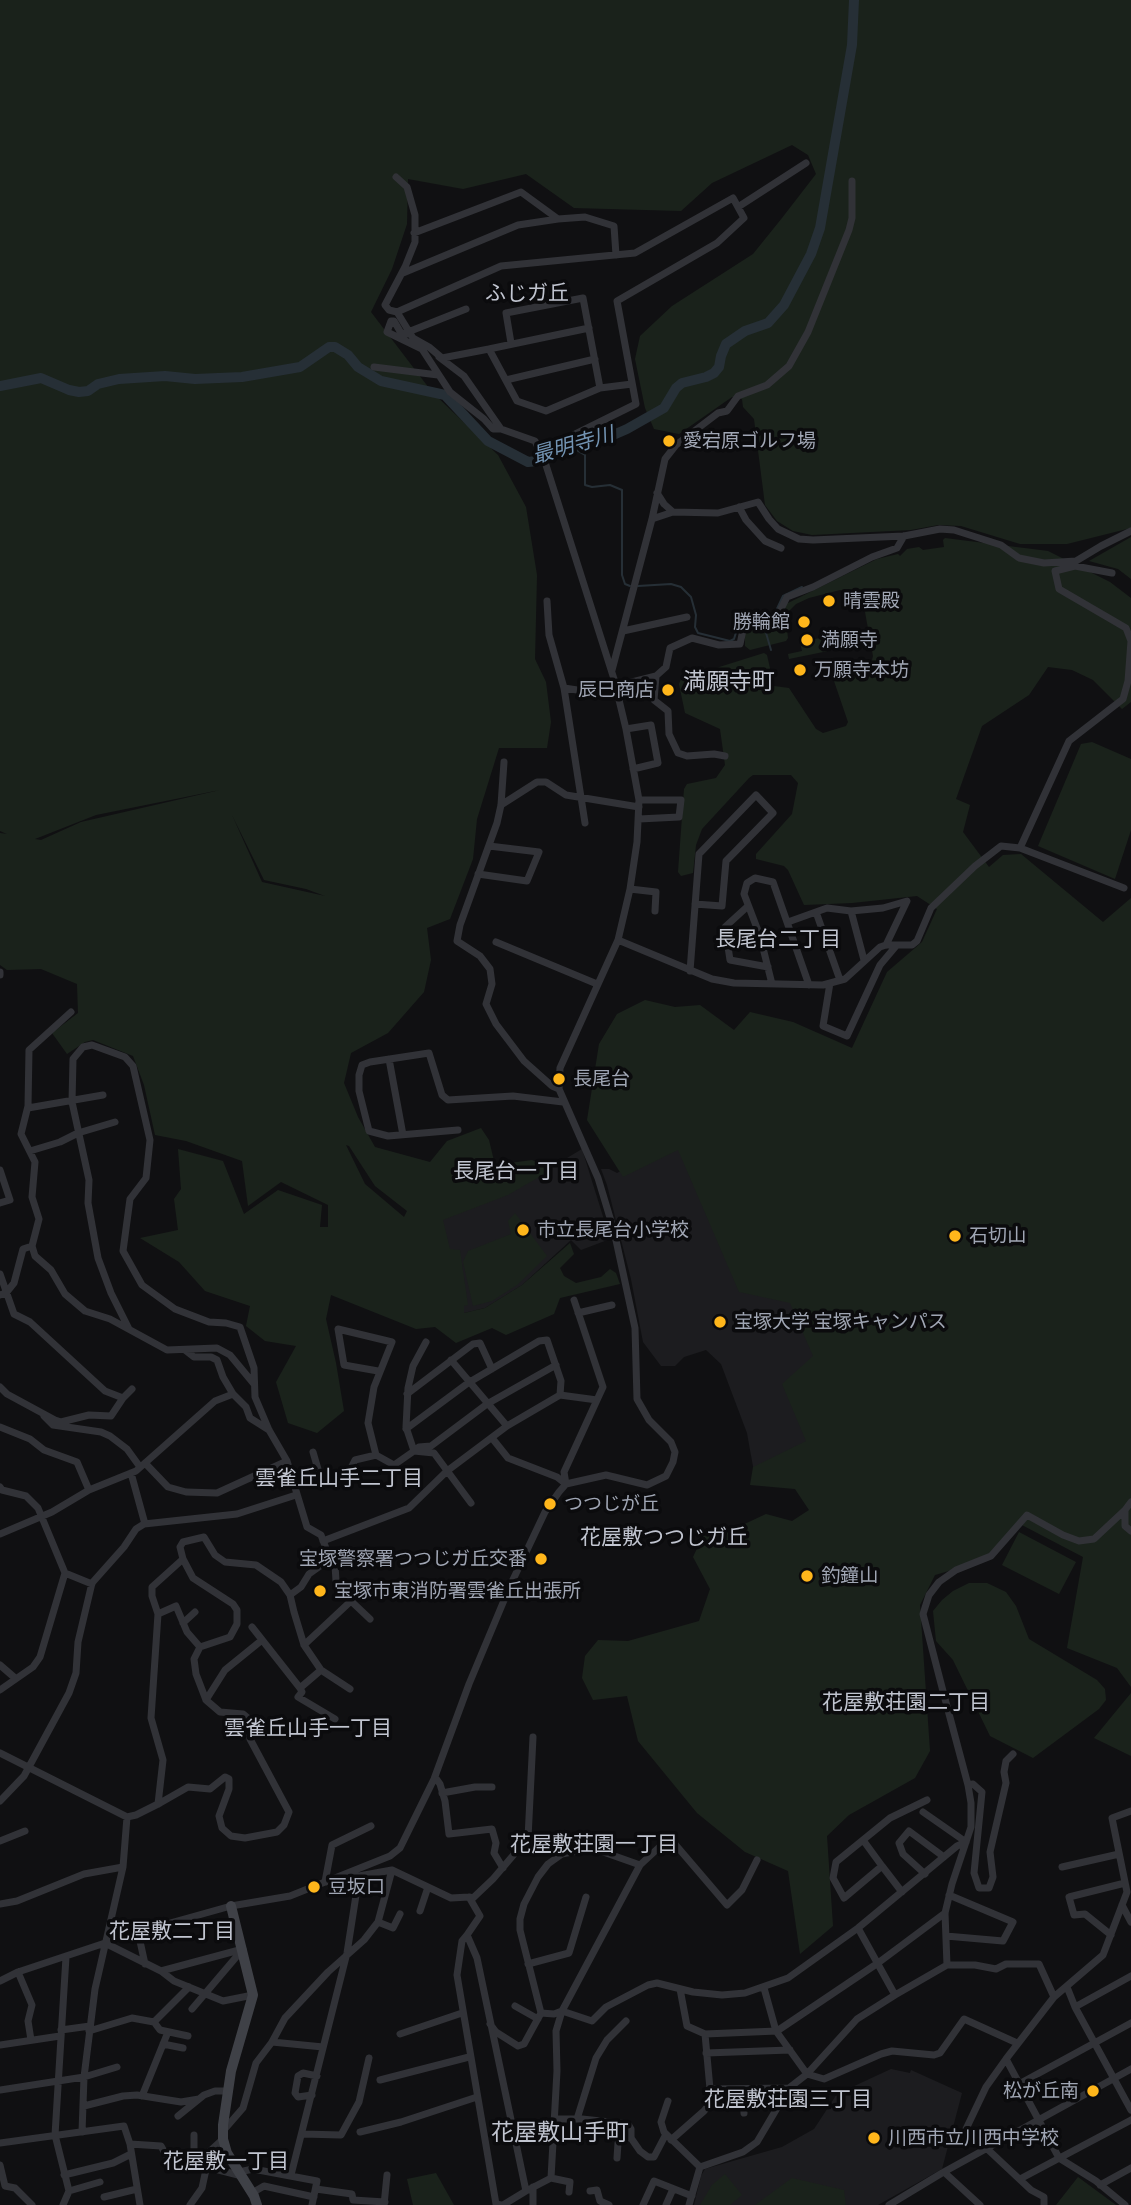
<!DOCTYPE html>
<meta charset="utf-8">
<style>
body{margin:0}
canvas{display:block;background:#101012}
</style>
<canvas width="1131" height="2205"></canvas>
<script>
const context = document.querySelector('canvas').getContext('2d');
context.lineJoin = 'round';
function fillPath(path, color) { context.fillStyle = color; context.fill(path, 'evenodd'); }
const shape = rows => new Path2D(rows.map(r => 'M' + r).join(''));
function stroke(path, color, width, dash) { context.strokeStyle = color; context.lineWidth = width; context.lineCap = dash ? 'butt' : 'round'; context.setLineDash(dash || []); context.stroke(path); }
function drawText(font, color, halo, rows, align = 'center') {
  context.font = font + ' Barlow,"Noto Sans JP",sans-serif'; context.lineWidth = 7; context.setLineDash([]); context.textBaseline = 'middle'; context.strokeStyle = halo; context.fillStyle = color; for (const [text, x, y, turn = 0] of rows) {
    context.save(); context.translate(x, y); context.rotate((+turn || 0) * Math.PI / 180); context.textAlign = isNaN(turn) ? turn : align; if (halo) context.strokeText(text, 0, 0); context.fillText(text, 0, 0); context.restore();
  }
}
const built = shape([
 [678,1142,792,1303,817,1357,808,1445,754,1472,747,1433,721,1364,706,1350,684,1357,675,1366,661,1366,643,1342,631,1279,607,1185,601,1169,609,1169,617,1173],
 [582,1149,610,1239,581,1250,571,1240,522,1285,485,1308,464,1313,437,1221,512,1191],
 [891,2069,910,2073,911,2070,962,2093,942,2169,878,2205,694,2205,701,2176,705,2169,782,2147,814,2129,837,2094]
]);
const green = shape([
 [0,0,1131,0,1131,528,1067,544,1020,544,961,526,938,525,911,530,812,535,793,531,777,521,765,505,754,419,743,407,742,399,732,397,679,434,654,429,645,408,635,359,640,336,672,306,753,254,782,218,816,174,808,155,792,145,712,183,681,211,574,208,526,174,463,189,408,179,407,224,392,269,371,312,432,392,498,455,526,507,537,575,535,659,546,682,551,722,547,748,499,748,477,819,473,859,450,919,427,928,431,960,424,992,388,1033,351,1053,344,1083,358,1117,375,1147,430,1162,447,1141,481,1128,489,1140,495,1165,532,1160,553,1169,508,1195,443,1220,450,1249,460,1250,468,1305,464,1306,464,1313,485,1308,522,1285,570,1243,574,1254,560,1268,564,1276,576,1283,601,1277,610,1269,616,1273,620,1284,560,1298,554,1314,506,1335,492,1328,456,1343,435,1327,416,1329,331,1295,326,1319,336,1363,344,1411,317,1433,288,1423,276,1382,296,1346,265,1341,246,1326,250,1306,205,1291,179,1262,140,1238,178,1230,174,1199,181,1189,178,1149,223,1161,244,1214,278,1190,322,1205,320,1227,328,1227,328,1205,281,1182,248,1206,242,1161,186,1141,155,1135,144,1085,133,1056,93,1040,85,1042,67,1054,52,1033,78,1013,77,984,41,969,7,970,0,965,0,833,7,834,0,831],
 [220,790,81,822,41,840,35,839,96,815],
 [232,815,264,880,306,889,325,896,262,882],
 [346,1145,349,1146,375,1186,407,1211,404,1217,365,1184],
 [1131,537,1131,579,1118,569,1089,561],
 [945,538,1048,551,1110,582,1131,598,1131,702,1122,709,1093,680,1072,670,1048,667,1029,695,982,726,956,799,970,805,963,832,989,867,1003,855,1021,854,1103,922,1131,898,1131,1687,1117,1668,1067,1648,1083,1557,1020,1524,993,1558,935,1575,920,1605,930,1751,915,1778,849,1815,827,1836,833,1926,800,1954,788,1871,745,1852,697,1813,638,1741,627,1696,593,1700,582,1678,585,1656,598,1640,628,1641,699,1621,710,1589,693,1557,703,1536,723,1534,766,1514,792,1521,809,1510,795,1489,750,1485,753,1467,806,1441,782,1384,813,1356,790,1303,739,1292,678,1150,623,1177,587,1120,599,1044,617,1014,645,1000,675,1007,700,1005,734,1030,750,1012,793,1022,852,1048,887,972,922,942,937,909,917,896,852,903,804,905,788,870,784,866,756,859,756,854,792,814,798,783,791,775,753,775,749,778,702,829,696,845,693,873,681,876,678,872,684,789,687,784,716,778,725,765,720,729,685,713,679,684,681,679,764,653,767,655,774,686,789,688,816,729,823,733,846,726,848,722,834,681,872,660,873,656,865,612,848,593,840,590,809,598,796,604,783,617,782,613,786,604,877,559,898,554,900,556,907,549,919,547,923,550,944,547,943,540],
 [772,622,782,625,787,630,788,638,786,641,750,650,745,646,745,632],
 [825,637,828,651,789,659,788,654,802,651,800,642],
 [1092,742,1131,759,1131,830,1115,879,1038,846,1081,744],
 [515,1213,547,1256,517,1285,492,1301,473,1306,463,1262,468,1251,511,1234,508,1221],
 [1019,1532,1076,1562,1059,1594,1002,1565],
 [969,1583,987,1583,1006,1592,1016,1606,1029,1639,1097,1680,1105,1689,1106,1700,1099,1709,1033,1758,990,1736,953,1660,936,1641,933,1611,942,1600,953,1591],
 [1131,1693,1131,1756,1094,1738],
 [436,2173,454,2205,413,2205,407,2179],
 [725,2174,742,2195,730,2205,700,2205,712,2185],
 [1078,2177,1116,2205,1056,2205],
 [792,2178,844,2190,846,2205,755,2205]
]);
const water = shape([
 [599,1222,601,1235,579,1240,576,1227]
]);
const stream = shape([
 [571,447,585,455,585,485,592,487,610,485,622,490,622,575,625,584,630,586],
 [638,586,671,584,681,587,691,597,696,615,695,627,698,633,730,641,734,639,738,626,775,613,783,596,802,587],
 [764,626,771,650]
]);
const river = shape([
 [0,386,41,378,69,390,79,392,88,391,98,384,119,379,165,376,195,379,242,377,300,367,329,347,335,347,348,355,358,367,381,381,445,395,488,441,528,462,537,461,552,452,604,439,627,429,664,408,676,388,682,383,706,377,714,373,719,367,721,356,726,344,745,331,768,323,784,305,811,254,820,228,852,45,854,0]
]);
const street = shape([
 [396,177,407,187,415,215,415,242,405,267,385,305,389,310,397,312,413,338,429,347,442,358,489,349,517,401,546,411,600,388,632,384],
 [738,207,806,163],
 [414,233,521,192,558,219,585,217,614,226,616,255],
 [403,273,518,225,558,219],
 [397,312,501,266,635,253,733,198,744,218,717,243,617,301,636,404,539,452],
 [408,332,466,309],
 [409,334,401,333,394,321,391,321,387,332,422,349,450,392,484,419,493,429,501,429],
 [511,343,506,313,583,298,600,388],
 [489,349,589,328],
 [374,367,438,375],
 [506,380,595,359],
 [657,493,664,504,673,512],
 [739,507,746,520,765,541,781,548],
 [652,519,673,512,718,513,758,502,769,519,778,529,799,539,813,540,904,536,940,529,954,530,1001,545,1019,558,1044,563,1076,561,1101,546,1131,531],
 [547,601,549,635,564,688,585,823],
 [623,631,687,617],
 [612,670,652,519,665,459,676,445,718,413,727,411,738,396,767,385,789,366,808,332,849,230,852,218,852,181],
 [656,676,654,700,668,711,669,734,678,753,687,756,714,754,725,756],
 [616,686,656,676,666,667,670,648,692,638,719,645,740,644,743,630,777,617,787,597,813,587,872,557,897,548,904,536],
 [564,688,597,693,602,692,614,679],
 [626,729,651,725,658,763,633,769],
 [504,762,501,805,497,823,460,925,457,941,480,956,490,969,492,984,486,1004,496,1024,524,1061,552,1086,559,1089],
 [501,805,537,782,546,782,566,795,639,807],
 [639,819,679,817,681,800,639,800],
 [1020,848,1069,741,1123,699,1128,681,1131,641,1126,628,1059,589,1055,571,1075,566,1112,573],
 [478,874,527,881,539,852,489,846],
 [630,889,656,892,655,911],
 [748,906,725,927,730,960,768,967],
 [851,911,864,960],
 [816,912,840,980],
 [788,922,827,908,851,911,883,908,907,901,886,945],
 [618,940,712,979,734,983,823,985,845,979,880,947,886,945,912,945,917,941,931,908,975,866,1001,846,1020,848,1124,888],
 [496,942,597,984],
 [690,971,699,854,756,795,773,813,726,861,722,906,695,904],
 [0,972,0,975],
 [830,983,823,1026,847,1036,880,965,896,946],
 [772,984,760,936,744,894,747,883,755,878,773,882,809,985],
 [389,1059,403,1135],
 [28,1108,103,1095],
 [458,1130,388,1136,369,1131,359,1091,359,1075,362,1065,370,1062,429,1053,442,1095,448,1100,513,1096,563,1102],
 [30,1151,60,1142,78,1133,115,1122],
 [0,1170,10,1200,0,1203],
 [32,1246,35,1256,51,1270,65,1294,85,1311,110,1319,167,1350,217,1348,230,1355,254,1384],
 [0,1274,14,1314,30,1322,105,1391,123,1398,132,1389],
 [0,1295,6,1293,14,1283,23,1249,32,1246,39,1219,32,1197,35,1162,21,1134,28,1106,29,1050,71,1012],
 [574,1300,603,1387,597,1400],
 [578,1313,612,1305],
 [129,1329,111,1293,98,1258,88,1203,89,1180,72,1102,73,1059,83,1047,92,1045,125,1057,133,1066,150,1140,146,1178,130,1199,123,1251,142,1285,175,1309,209,1322,226,1323,240,1327,254,1368,255,1397,269,1430,287,1461,307,1527,321,1535,330,1559,309,1574,301,1587,290,1595,294,1612,304,1645,321,1670,350,1689],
 [426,1342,413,1366,408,1388,406,1427,414,1451,419,1447,431,1446,487,1404,556,1365],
 [185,1350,194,1357,211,1357,217,1360,223,1377,233,1394,246,1407,250,1418,269,1430],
 [451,1360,507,1426],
 [0,1387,7,1394,55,1420,61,1422,89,1415,111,1416,123,1398],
 [407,1394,473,1344,480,1343,492,1369],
 [560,1395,597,1400,564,1472,566,1484],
 [44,1416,53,1425,101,1432,110,1436,127,1449,140,1467],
 [0,1427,30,1439,44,1450,77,1462,89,1490],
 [492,1438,508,1458,557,1477,566,1484],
 [313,1452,320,1476,331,1475,351,1468,355,1460,376,1455,394,1465,414,1451,434,1453,471,1503],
 [376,1455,368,1423,374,1387,392,1342,338,1329,344,1365,378,1371],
 [145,1463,168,1487,186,1492,217,1493,287,1461],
 [131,1473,145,1524],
 [0,1487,2,1490,26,1496,38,1508,65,1573,92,1584],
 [1131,1502,1125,1510,1125,1526,1131,1531],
 [0,1534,52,1512,89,1490,136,1471,215,1401,233,1394],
 [323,1541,409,1508,447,1471,507,1426,560,1395,561,1381,547,1340,539,1341,468,1383,406,1429],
 [183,1559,193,1578,233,1604,237,1610,237,1624,230,1637,200,1647],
 [351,1601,370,1619],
 [158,1614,152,1596,152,1587,183,1559,180,1547,183,1542,204,1537,215,1555,225,1562,256,1565,281,1582,290,1595],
 [183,1623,195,1612],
 [252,1627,300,1688,302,1692,298,1697,335,1719],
 [304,1645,351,1601,336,1581,335,1565,330,1559],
 [0,1665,15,1678],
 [300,1688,321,1670],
 [0,1690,33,1667,40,1657,65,1573],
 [206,1700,225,1670,262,1640],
 [0,1753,127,1817,136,1815,160,1803,188,1787,210,1789,225,1777,229,1779,229,1789,219,1816,222,1828,231,1836,245,1838,277,1832,284,1825,289,1812,250,1739,249,1719,243,1714,220,1712,206,1700,196,1674,194,1659,200,1647,187,1632,176,1606,158,1614,151,1718,163,1760,158,1804],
 [1013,1754,1006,1761,1004,1772,1006,1783,990,1852,993,1877,989,1888,979,1888,974,1873,982,1792,973,1784,968,1785,944,1695,923,1614,929,1595,939,1582,956,1570,991,1556,1027,1515,1063,1535,1079,1541,1094,1539,1125,1510],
 [435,1777,440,1784,445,1801,449,1834,492,1829,496,1843,494,1853,503,1868],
 [442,1793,475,1787,492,1787],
 [0,1801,24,1776,69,1693,76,1673,78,1642,92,1583,124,1547,136,1529,144,1524,237,1514,296,1495],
 [863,1840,890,1818,927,1800],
 [0,1841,25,1831],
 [882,1866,863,1840,836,1862,833,1878,844,1898,882,1866,902,1892],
 [123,1867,127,1817],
 [1062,1867,1119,1854],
 [925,1874,903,1854,899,1843,909,1831,944,1857],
 [359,1876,392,1870,451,1898,469,1897,480,1916,467,1935,477,1958,526,2191,503,2205],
 [325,1882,332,1845,371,1826],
 [469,1897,473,1898,493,1879,528,1838,533,1737],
 [0,1904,17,1901,84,1874,123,1867,95,1989,84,2077,82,2132],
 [1122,1905,1131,1922],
 [420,1911,428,1887],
 [378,1922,393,1928,400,1914],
 [858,1928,895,1995],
 [138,1932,145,1964],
 [467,1935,462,1941,457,1975,496,2204,501,2205],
 [1111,1935,1085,1914,1074,1915,1069,1897,1125,1883],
 [946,1936,1003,1941,1013,1922,949,1895],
 [107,1944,161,1971,174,1981,223,2001,253,1995],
 [528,1964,569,1953,586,1897],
 [947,1965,945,1913,952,1884,971,1827,971,1803,968,1785],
 [161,1971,243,1949,192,2009],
 [18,1972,32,2005,28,2021,31,2040],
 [0,1981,18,1972,138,1932,231,1906,290,1896,390,1856,400,1848,434,1779,469,1684,510,1586,545,1512,559,1492,566,1484,606,1475,647,1485,666,1476,673,1462,675,1452,671,1442,649,1420,637,1399,635,1328,614,1231,598,1178,559,1089,560,1068,618,940,630,889,637,842,639,800,626,729,614,679,545,462,535,441,501,429,464,376,439,357],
 [1067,1987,1075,2007,1131,2110],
 [764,1988,776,2031,807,2074,824,2079,881,2054,892,2051,934,2055,940,2053,964,2019,1017,2043],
 [680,1989,687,2026,705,2034],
 [515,2006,538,2019],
 [1075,2007,1131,1976],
 [541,2013,520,1930,520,1919,524,1904,538,1877,548,1864,562,1854,592,1848,640,1865,667,1840,674,1843,727,1905,742,1890,757,1860],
 [490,2024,496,2032,518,2046,524,2044,541,2013,554,2014,562,2011,592,2021,606,2007,648,1985,657,1983,693,1992,722,1995,745,1993,788,1978,858,1928,957,1846,966,1842,923,1812],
 [61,2030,90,2026],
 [89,2031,132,2018,154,2022],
 [400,2034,462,2013],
 [188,2036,160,2030,154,2022,189,1987],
 [272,2042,323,2047],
 [163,2044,183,2048],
 [0,2045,60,2036],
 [706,2053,790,2050],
 [1006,2059,1054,1997],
 [380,2080,469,2057],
 [1019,2084,1131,2023],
 [710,2089,789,2088],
 [743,2089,744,2113],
 [0,2090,84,2077,117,2067],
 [312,2095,298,2097,295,2093,298,2076,303,2073,317,2076],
 [142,2096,168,2032],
 [668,2101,661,2122,664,2132,700,2167],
 [84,2106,123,2096,137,2095,181,2102,199,2099],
 [178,2116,204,2095,215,2091,229,2091],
 [554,2119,582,2119,628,2124,631,2129,631,2138,640,2151,648,2157,654,2157,666,2134],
 [577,2119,596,2058,607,2040,626,2021],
 [223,2131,243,2108,256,2063,272,2042,285,2018,328,1972,364,1940,378,1922,392,1870],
 [360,2132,401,2122,477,2097],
 [303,2134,341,2135,359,2102,369,2058],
 [671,2140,704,2111,708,2106,710,2089,705,2034,777,2031,878,1963,945,1913],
 [0,2143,124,2126,130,2144,140,2205],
 [130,2144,161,2146,166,2155,194,2157,208,2161],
 [194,2157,194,2135],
 [617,2158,618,2143,631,2136],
 [0,2165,5,2186,15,2188,32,2205],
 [207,2167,242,2176],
 [239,2172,253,2169,317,2181,312,2205],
 [944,2172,980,2205],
 [64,2175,113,2163,131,2154],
 [291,2175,347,1953,359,1876,355,1876],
 [551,2178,570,2182,569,2192],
 [1020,2179,1131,2120],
 [1100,2185,1131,2168],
 [533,2187,533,2205],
 [316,2189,352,2194,353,2200,385,2202],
 [69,2191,100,2182],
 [526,2191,551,2178,557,2071,556,2031,562,2011,640,1865],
 [590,2191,597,2190,600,2201,609,2205],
 [252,2193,264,2186,314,2197],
 [104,2197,137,2189],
 [63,2205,69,2191,55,2135,66,1957],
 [190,2205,202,2188,210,2151,223,2139],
 [384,2205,387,2175],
 [643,2205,654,2181,692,2196],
 [666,2205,673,2189],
 [689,2205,700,2167,743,2152,757,2142,789,2088,807,2074,857,2019,895,1995,947,1965,975,1965,996,1969,1006,1964,1039,1964,1054,1997,1103,1955,1127,1892,1112,1818,1131,1811],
 [889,2205,942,2173,1131,2069],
 [1044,2205,1044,2197,1031,2190,966,2129,986,2087,1006,2059,1059,2158,1096,2181,1125,2205]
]);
const secondary = shape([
 [231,1906,253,1995,231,2071,223,2125,223,2139,227,2153,254,2196,257,2205]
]);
const markers = [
 [669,441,7,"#ffb61b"],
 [829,601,7,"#ffb61b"],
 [804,622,7,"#ffb61b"],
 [807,640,7,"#ffb61b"],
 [800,670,7,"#ffb61b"],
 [668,690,7,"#ffb61b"],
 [559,1079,7,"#ffb61b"],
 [523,1230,7,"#ffb61b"],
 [955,1236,7,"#ffb61b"],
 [720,1322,7,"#ffb61b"],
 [550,1504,7,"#ffb61b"],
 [541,1559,7,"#ffb61b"],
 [807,1576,7,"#ffb61b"],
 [320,1591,7,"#ffb61b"],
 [314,1887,7,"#ffb61b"],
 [1093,2091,7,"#ffb61b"],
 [874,2138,7,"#ffb61b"]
];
const poiNames = [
 ["愛宕原ゴルフ場",683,441],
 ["晴雲殿",843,601],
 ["勝輪館",790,622,"right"],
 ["満願寺",821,640],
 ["万願寺本坊",814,670],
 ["辰巳商店",654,690,"right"],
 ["長尾台",573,1079],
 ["市立長尾台小学校",537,1230],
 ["石切山",969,1236],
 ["宝塚大学 宝塚キャンパス",734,1322],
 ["つつじが丘",564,1504],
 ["宝塚警察署つつじガ丘交番",527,1559,"right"],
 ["釣鐘山",821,1576],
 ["宝塚市東消防署雲雀丘出張所",334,1591],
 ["豆坂口",328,1887],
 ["松が丘南",1079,2091,"right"],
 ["川西市立川西中学校",888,2138]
];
const neighbourhoodNames = [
 ["ふじガ丘",527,293],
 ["長尾台二丁目",778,939],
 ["長尾台一丁目",516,1171],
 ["雲雀丘山手二丁目",339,1478],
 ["花屋敷つつじガ丘",664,1537],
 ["花屋敷荘園二丁目",906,1702],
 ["雲雀丘山手一丁目",308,1728],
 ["花屋敷荘園一丁目",594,1844],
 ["花屋敷二丁目",172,1931],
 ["花屋敷荘園三丁目",788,2099],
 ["花屋敷一丁目",226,2161]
];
const waterNames = [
 ["最明寺川",573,445,-16]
];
const quarterNames = [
 ["満願寺町",729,681],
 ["花屋敷山手町",560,2132]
];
fillPath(built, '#1c1c1f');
fillPath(green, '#1a221b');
fillPath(water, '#262f36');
stroke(stream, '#262f36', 2);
stroke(river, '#262f36', 10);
stroke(street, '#313237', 7);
stroke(secondary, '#3f4147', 10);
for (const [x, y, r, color] of markers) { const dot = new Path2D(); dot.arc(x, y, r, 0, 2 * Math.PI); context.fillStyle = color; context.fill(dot); stroke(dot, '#0b0b0d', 2.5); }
drawText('19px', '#a0a6b4', '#0b0b0d', poiNames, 'left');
drawText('21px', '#c1c5d0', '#0b0b0d', neighbourhoodNames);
drawText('italic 21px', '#7394b3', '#0b0b0d', waterNames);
drawText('23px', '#c1c5d0', '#0b0b0d', quarterNames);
</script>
